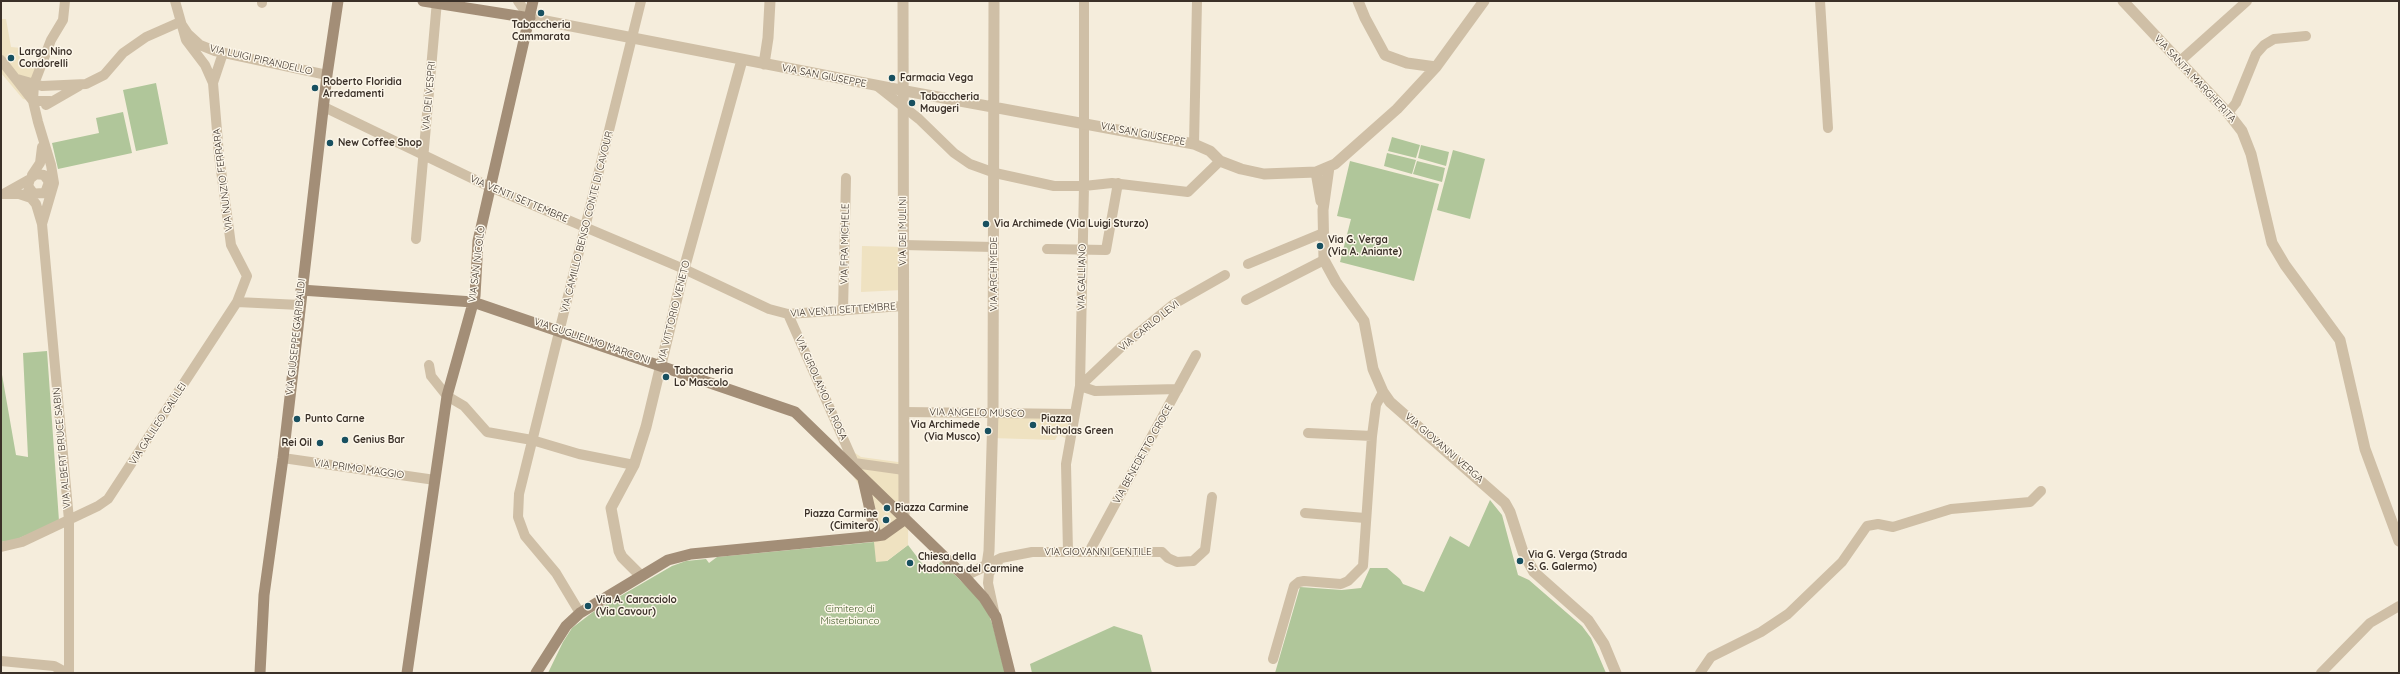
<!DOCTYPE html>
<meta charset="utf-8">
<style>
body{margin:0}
#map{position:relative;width:2400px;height:674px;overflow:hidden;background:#f5eddc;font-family:Quicksand,sans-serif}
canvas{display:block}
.frame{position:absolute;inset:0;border:2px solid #3a3028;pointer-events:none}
</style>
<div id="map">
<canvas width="2400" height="674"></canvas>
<div class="frame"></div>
</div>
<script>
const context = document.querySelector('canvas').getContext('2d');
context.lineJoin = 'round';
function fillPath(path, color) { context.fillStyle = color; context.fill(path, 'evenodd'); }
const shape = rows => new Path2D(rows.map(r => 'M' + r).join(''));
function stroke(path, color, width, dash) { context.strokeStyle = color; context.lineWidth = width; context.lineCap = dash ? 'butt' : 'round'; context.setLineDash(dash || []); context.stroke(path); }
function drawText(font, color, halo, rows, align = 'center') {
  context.font = font + ' Quicksand,sans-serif'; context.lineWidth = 3; context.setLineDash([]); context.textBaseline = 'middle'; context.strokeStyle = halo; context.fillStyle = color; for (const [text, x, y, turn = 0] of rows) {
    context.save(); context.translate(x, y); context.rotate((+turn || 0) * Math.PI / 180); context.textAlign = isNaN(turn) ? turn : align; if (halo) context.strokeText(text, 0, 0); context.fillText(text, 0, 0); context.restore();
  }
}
const green = shape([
 [156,83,168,144,136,151,123,90],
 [123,112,132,153,58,169,52,143,99,133,96,118],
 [1392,137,1420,145,1416,158,1388,151],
 [1421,145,1449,152,1446,166,1418,158],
 [1453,150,1485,159,1470,219,1437,210],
 [1387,153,1416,160,1412,174,1384,166],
 [1350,161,1439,184,1414,281,1340,262,1351,219,1337,216],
 [1417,161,1445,168,1442,182,1413,174],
 [47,351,59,521,15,540,1,542,1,369,16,455,28,457,23,353],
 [1490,500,1502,515,1518,575,1529,580,1582,626,1591,638,1606,673,1275,673,1300,587,1342,590,1361,588,1370,568,1387,568,1400,579,1403,584,1424,592,1450,536,1469,547],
 [874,542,887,561,908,545,927,570,941,562,977,596,989,615,993,626,1005,673,548,673,563,642,572,628,593,612,672,566,686,561,706,559,709,563,717,557],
 [1114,626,1142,635,1152,673,1032,673,1030,664]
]);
const plaza = shape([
 [1,19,6,19,11,47,22,48,19,64,39,67,33,101,23,99,1,73],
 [862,246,903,247,903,290,861,292],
 [993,413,1075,414,1070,440,1058,435,1055,440,992,438],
 [855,453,861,457,898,462,909,458,908,545,887,561,876,562,874,542,869,532,859,485,853,476]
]);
const minor = shape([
 [175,1,186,40,205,65,213,83],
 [518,1,530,18],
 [1820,1,1828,128],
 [262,3,262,1],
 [180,22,188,34,200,45,215,51,327,75],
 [1,60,33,101,50,101],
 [2179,62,2247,1],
 [17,79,42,86,86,84,104,75,123,53,146,37,180,22],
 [876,85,919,119,954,153,970,164,995,173,1054,186,1084,186,1112,183,1188,192,1220,161],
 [46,105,79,86],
 [324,107,490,187,684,269,769,309,788,314,903,306],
 [2228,113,2236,103,2256,54,2264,45,2274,39,2306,36],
 [1194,144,1197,1],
 [32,175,40,163,42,147],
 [5,193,30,179],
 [3,194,19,194,31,198,36,204,42,224,69,520,69,673],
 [25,194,45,193,49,182,44,175,36,174,30,179,28,186,33,193],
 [42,224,54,183,51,165,38,122,33,101,34,84,51,40,63,20,65,1],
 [416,239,437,1],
 [903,245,994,247],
 [1047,249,1106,250,1118,183],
 [1248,264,1323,233],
 [1246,300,1324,260],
 [237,302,300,305],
 [843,311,846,178],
 [788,314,854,463],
 [429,365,431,376,447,396,464,406,487,432,532,440,579,454,634,465],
 [1178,389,1095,391,1080,386,1120,348,1174,304,1225,275],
 [904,412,1075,414],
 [1308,433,1372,436],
 [283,458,435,480],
 [854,469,854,463,904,470],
 [1305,513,1365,518],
 [1,547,22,542,98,506,108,499,237,302,247,276,231,245,219,155,213,83,223,53],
 [1068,552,1066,464,1080,386,1084,186,1084,1],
 [1089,552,1196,355],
 [987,565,1001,558,1032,552,1162,552,1168,558,1177,562,1193,561,1205,550,1212,497],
 [994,611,988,583,989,573,998,562],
 [580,613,556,573,525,536,518,517,519,494,641,1],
 [1273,659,1294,586,1299,582,1304,581,1341,584,1348,581,1363,566,1372,436,1376,405,1383,392],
 [1,661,54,666,67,673],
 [1700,673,1711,657,1761,632,1788,614,1842,562,1867,526,1878,524,1893,527,1951,509,2030,502,2041,491],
 [2321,673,2370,623,2399,606]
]);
const tertiary = shape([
 [903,1,904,520],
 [1358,1,1365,18,1385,55,1407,63,1436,67],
 [2123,1,2228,113,2242,131,2251,154,2272,243,2285,265,2340,340,2365,449,2399,541],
 [530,18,911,92,1194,144,1210,151,1220,161,1241,169,1264,174,1316,172,1335,164,1397,109,1436,67,1484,1],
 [764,64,768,38,770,1],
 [1329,167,1323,210,1324,260,1336,282,1364,321,1373,369,1383,392,1390,402,1505,503,1510,512,1523,552,1534,572,1588,620,1604,644,1616,673],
 [1316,172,1321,201],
 [641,576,622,557,619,551,611,508,634,465,646,427,684,269,742,60],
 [964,576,987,565,989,551,993,413,994,1]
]);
const secondary = shape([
 [423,1,530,18],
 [301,290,473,302,795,412,964,576,984,598,996,617,1010,673],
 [863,479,876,536],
 [260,673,264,595,283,458,327,75,338,1],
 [407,673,447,396,475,296,478,241,533,1],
 [536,673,566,626,580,613,668,560,691,554,876,536,883,535,904,520]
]);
const markers = [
 [541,13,4,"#185060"],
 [11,58,4,"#185060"],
 [892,78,4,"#185060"],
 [315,88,4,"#185060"],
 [912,103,4,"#185060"],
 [330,143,4,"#185060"],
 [986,224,4,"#185060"],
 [1320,246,4,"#185060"],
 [666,377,4,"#185060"],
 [297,419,4,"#185060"],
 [1033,425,4,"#185060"],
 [988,431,4,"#185060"],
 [345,440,4,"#185060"],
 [320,443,4,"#185060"],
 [887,508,4,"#185060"],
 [886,520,4,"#185060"],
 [1520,561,4,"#185060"],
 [910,563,4,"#185060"],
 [588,606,4,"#185060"]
];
const poiNames = [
 ["Tabaccheria",541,25,"center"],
 ["Cammarata",541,37,"center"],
 ["Largo Nino",19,52],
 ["Condorelli",19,64],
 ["Farmacia Vega",900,78],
 ["Roberto Floridia",323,82],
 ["Arredamenti",323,94],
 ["Tabaccheria",920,97],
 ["Maugeri",920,109],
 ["New Coffee Shop",338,143],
 ["Via Archimede (Via Luigi Sturzo)",994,224],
 ["Via G. Verga",1328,240],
 ["(Via A. Aniante)",1328,252],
 ["Tabaccheria",674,371],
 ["Lo Mascolo",674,383],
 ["Punto Carne",305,419],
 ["Piazza",1041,419],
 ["Nicholas Green",1041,431],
 ["Via Archimede",980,425,"right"],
 ["(Via Musco)",980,437,"right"],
 ["Genius Bar",353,440],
 ["Rei Oil",312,443,"right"],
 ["Piazza Carmine",895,508],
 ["Piazza Carmine",878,514,"right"],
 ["(Cimitero)",878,526,"right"],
 ["Via G. Verga (Strada",1528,555],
 ["S. G. Galermo)",1528,567],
 ["Chiesa della",918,557],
 ["Madonna del Carmine",918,569],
 ["Via A. Caracciolo",596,600],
 ["(Via Cavour)",596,612]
];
const streetNames = [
 ["VIA LUIGI PIRANDELLO",261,60,13],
 ["VIA SAN GIUSEPPE",824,76,11],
 ["VIA SANTA MARGHERITA",2195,79,47],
 ["VIA DEI VESPRI",429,96,-85],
 ["VIA SAN GIUSEPPE",1143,134,11],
 ["VIA NUNZIO FERRARA",223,180,-97],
 ["VIA VENTI SETTEMBRE",519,199,23],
 ["VIA CAMILLO BENSO CONTE DI CAVOUR",587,222,-76],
 ["VIA DEI MULINI",903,231,-90],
 ["VIA FRA MICHELE",845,244,-89],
 ["VIA SAN NICOLÒ",477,264,-83],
 ["VIA ARCHIMEDE",994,274,-90],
 ["VIA GALLIANO",1082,277,-89],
 ["VIA VENTI SETTEMBRE",843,310,-4],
 ["VIA VITTORIO VENETO",674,312,-76],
 ["VIA CARLO LEVI",1149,326,-39],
 ["VIA GIUSEPPE GARIBALDI",296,337,-84],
 ["VIA GUGLIELMO MARCONI",592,341,19],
 ["VIA GIROLAMO LA ROSA",821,388,66],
 ["VIA ANGELO MUSCO",977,413,1],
 ["VIA GALILEO GALILEI",158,424,-57],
 ["VIA ALBERT BRUCE SABIN",62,448,-95],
 ["VIA GIOVANNI VERGA",1444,448,41],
 ["VIA BENEDETTO CROCE",1143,454,-61],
 ["VIA PRIMO MAGGIO",359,469,8],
 ["VIA GIOVANNI GENTILE",1098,552]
];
const parkNames = [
 ["Cimitero di",850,609],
 ["Misterbianco",850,621]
];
fillPath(green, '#b0c69a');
fillPath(plaza, '#efe2c1');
stroke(minor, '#cfbfa6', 10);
stroke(tertiary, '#cfbfa6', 11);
stroke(secondary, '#a38e77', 11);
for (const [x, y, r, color] of markers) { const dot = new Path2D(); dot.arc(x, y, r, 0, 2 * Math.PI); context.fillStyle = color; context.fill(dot); stroke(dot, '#fcf6e9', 1.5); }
drawText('bold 10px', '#3a3028', '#fcf6e9', poiNames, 'left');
drawText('10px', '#3a3028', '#fcf6e9', streetNames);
drawText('10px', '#405b28', '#fcf6e9', parkNames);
</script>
